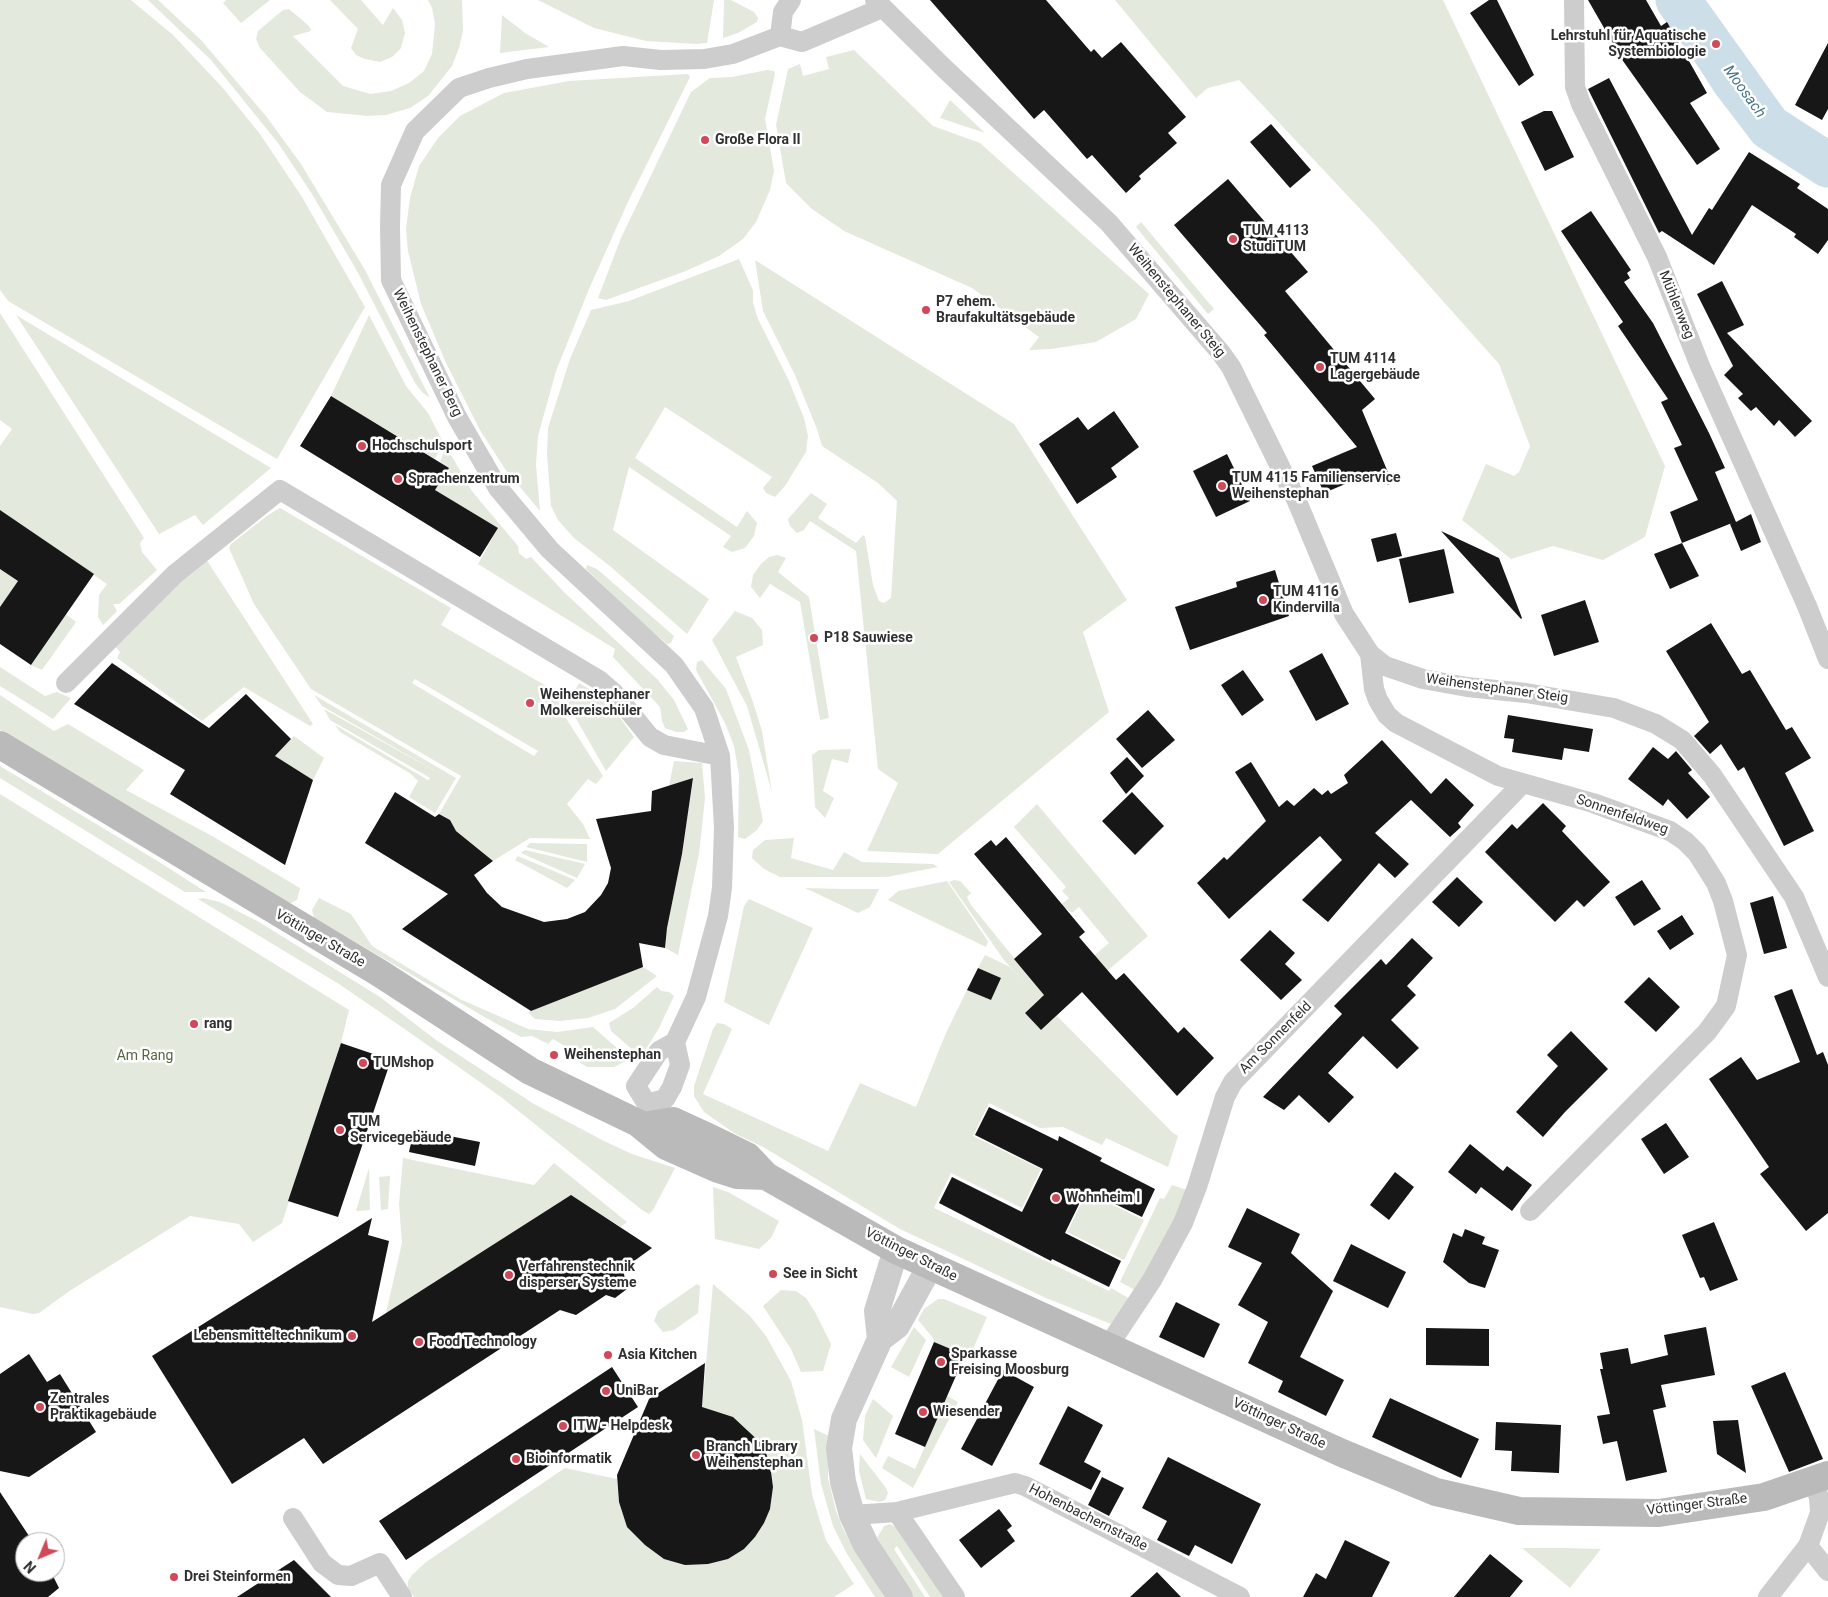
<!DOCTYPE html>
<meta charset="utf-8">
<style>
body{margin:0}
#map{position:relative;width:1828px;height:1597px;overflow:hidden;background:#fff;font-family:Roboto,sans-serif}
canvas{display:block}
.north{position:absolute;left:15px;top:1532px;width:50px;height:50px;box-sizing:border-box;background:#fff;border:1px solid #acacac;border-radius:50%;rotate:225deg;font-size:14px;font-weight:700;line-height:20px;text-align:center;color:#303030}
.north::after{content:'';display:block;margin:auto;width:18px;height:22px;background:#d14859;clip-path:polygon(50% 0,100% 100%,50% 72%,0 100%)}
</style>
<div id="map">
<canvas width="1828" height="1597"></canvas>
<div class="north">N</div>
</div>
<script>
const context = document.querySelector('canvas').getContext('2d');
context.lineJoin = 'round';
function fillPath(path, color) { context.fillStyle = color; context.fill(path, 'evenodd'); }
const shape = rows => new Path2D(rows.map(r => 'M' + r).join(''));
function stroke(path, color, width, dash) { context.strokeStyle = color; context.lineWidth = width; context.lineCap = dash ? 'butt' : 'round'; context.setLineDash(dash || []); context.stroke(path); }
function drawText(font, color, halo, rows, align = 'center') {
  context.font = font + ' Roboto,sans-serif'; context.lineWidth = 5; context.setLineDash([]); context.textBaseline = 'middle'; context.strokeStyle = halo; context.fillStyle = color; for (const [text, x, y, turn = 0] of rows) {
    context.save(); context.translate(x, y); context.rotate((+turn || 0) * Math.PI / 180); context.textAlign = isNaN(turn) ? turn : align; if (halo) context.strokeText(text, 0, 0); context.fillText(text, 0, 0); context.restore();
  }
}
const green = shape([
 [0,0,131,0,173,35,222,87,260,134,302,197,365,307,277,459,8,301,0,290],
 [148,0,158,0,201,40,266,116,301,164,365,270,430,398,423,393,415,383,357,271,312,194,278,143,211,60],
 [226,0,270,0,241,23,223,3],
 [330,0,361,0,383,25,393,8,402,20,405,33,401,48,392,57,380,62,365,59,356,55,351,48,358,29],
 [428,0,462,0,463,31,459,48,452,66,428,96,410,108,386,115,367,116,327,112,300,92,260,48,256,39,258,31,283,10,289,9,309,26,311,31,293,36,343,86,370,94,391,91,409,83,424,71,432,54,435,24,432,8],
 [538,0,714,0,707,43,696,44,646,41,594,28],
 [724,0,731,0,754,12,758,18,757,22,738,33,723,38],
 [1115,0,1443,0,1665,466,1645,537,1603,560,1553,546,1511,559,1462,520,1486,464,1514,476,1519,472,1530,446,1499,364,1377,227,1239,80,1208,88,1196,98],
 [502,15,525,33,549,47,500,53],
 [854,50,933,126,980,143,1149,294,1136,319,1096,342,1051,349,1029,350,1039,337,972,288,844,231,812,209,786,183,776,125,788,69,800,64,803,76,829,69,826,57],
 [767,70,774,71,775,74,765,119,774,171,770,190,756,222,743,239,719,256,686,271,606,300,598,298,621,238,691,92,710,78,732,77],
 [688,74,690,77,627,204,589,289,556,371,538,436,536,465,540,511,505,469,480,430,446,363,421,304,408,251,406,229,410,198,419,166,438,138,460,116,504,93,569,81],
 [950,100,985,133,940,118],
 [1141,222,1214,309,1208,314,1136,227],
 [739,259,753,290,753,303,758,319,789,381,804,418,808,436,806,452,785,486,775,497,766,493,763,488,772,477,665,407,635,458,737,527,747,511,757,523,754,536,745,548,732,552,723,547,731,536,629,467,613,530,709,599,687,634,611,567,574,538,558,520,551,506,547,455,548,428,570,359,591,310,629,301],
 [755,260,1014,424,1127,600,1083,632,1109,712,938,854,867,851,898,783,878,769,856,551,810,521,804,530,797,533,790,526,788,519,811,493,827,504,818,518,856,543,863,535,865,537,873,585,879,601,884,603,891,598,897,501,878,483,822,446,817,429,795,375,763,311],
 [0,313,144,538,140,543,142,552,157,570,119,604,113,604,117,611,103,625,98,617,99,595,107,584,0,510,0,446,12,429,0,420],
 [16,315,271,468,203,525,195,515,159,534],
 [369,315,406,386,428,413,443,442,435,459,331,396],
 [446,446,471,490,518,546,519,553,526,559,531,557,564,592,657,679,674,700,688,729,684,732,676,732,665,728,662,721,660,707,613,657,615,649,478,564,498,528,435,490,449,468,440,462],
 [280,508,451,608,441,625,560,694,559,702,562,712,603,776,596,784,588,779,567,804,583,824,590,839,530,838,493,861,456,831,450,820,439,814,461,776,311,689,254,604,229,548,231,544,268,515],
 [415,679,538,751,534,756,412,683],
 [777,555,786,558,778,572,809,597,829,718,820,720,800,602,770,584,760,598,751,587,753,575,761,564,769,557],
 [206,559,313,724,310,726,244,687,202,721,117,658,120,652,112,643],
 [587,565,597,569,674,636,671,643,667,644,639,620,591,574,586,569],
 [0,569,18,581,0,607],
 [735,611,752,618,762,630,763,645,736,657,753,702,762,731,772,792,747,706,712,640],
 [66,614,76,622,42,670,31,665],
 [702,660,726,689,749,750,763,821,757,830,745,839,738,837,739,775,734,746,725,723,696,670,697,662],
 [0,667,45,696,57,692,71,698,53,719,0,686],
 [579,683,601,696,613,708,634,737,606,771,566,701,570,700],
 [0,695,54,731,68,724,144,770,126,790,212,836,300,888,297,900,289,904,0,730],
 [314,695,456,778,435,813,409,797,418,781,411,774,340,732,335,725,428,780,430,778,330,720,324,709,444,776,322,706],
 [294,736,324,758,313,780,275,756],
 [851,749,848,763,832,759,823,791,834,798,825,818,815,807,812,755,819,750],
 [674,761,702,763,705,798,699,854,678,955,665,948,667,928,682,854,693,779,669,786],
 [0,766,156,860,206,892,185,892,0,778],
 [0,794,349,1010,341,1043,282,1223,253,1242,239,1224,190,1216,71,1290,39,1313,33,1314,0,1307],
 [1037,804,1148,936,1056,1015,1040,998,1025,1013,1041,1030,1057,1016,1173,1133,1178,1136,1168,1167,1106,1138,1102,1145,1063,1127,1040,1128,989,1103,973,1136,1041,1169,1022,1208,951,1173,934,1208,1109,1291,1111,1288,1130,1299,1111,1324,1046,1298,900,1229,763,1147,734,1133,704,1112,694,1096,694,1086,713,1029,717,1023,724,1024,732,1029,703,1094,828,1151,860,1083,916,1107,946,1033,967,990,991,1000,1001,978,978,968,985,955,1010,967,1028,986,1004,960,949,882,954,880,960,881,971,893,967,897,971,905,1036,985,1068,978,1109,943,1079,907,1072,913,1067,909,1062,915,1051,913,1069,898,1062,891,1066,887,1014,827],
 [794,838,791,858,833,870,844,852,862,862,933,864,938,867,887,877,780,877,764,869,752,858,753,850,765,840],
 [530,843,587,844,587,862,526,847],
 [525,850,585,864,577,878,521,853],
 [518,856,575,880,567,888,515,860],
 [947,881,988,941,986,947,888,900,898,891],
 [805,888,842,889,879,889,870,907,858,913],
 [203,898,220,902,259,922,380,997,436,1040,534,1104,606,1142,632,1154,675,1168,653,1210,649,1214,642,1210,501,1097,409,1032,339,984,198,899],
 [319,898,351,914,372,946,460,999,528,1029,557,1032,593,1027,625,1055,626,1061,614,1067,587,1067,565,1053,568,1048,553,1039,548,1044,532,1036,521,1037,488,1019,314,918,312,910],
 [749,899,813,928,769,1025,724,1002,744,906],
 [643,967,657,976,615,1009,588,1018,560,1021,535,1019,528,1012],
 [657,987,661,991,669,992,674,996,659,1028,641,1057,611,1031,609,1023,633,1008],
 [403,1158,534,1185,554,1163,627,1222,621,1227,571,1196,386,1313,402,1243,399,1204],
 [369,1168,370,1210,356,1211],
 [390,1176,388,1209,381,1210,379,1177],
 [1172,1185,1187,1190,1176,1218,1135,1290,1120,1282,1160,1198,1164,1199],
 [713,1187,728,1192,779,1221,771,1238,759,1249,715,1239],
 [1085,1196,1094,1196,1144,1220,1124,1260,1067,1232],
 [697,1284,700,1286,698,1313,674,1330,663,1332,654,1321,658,1311],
 [713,1284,750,1316,766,1336,791,1381,802,1420,812,1494,818,1515,826,1540,854,1584,834,1597,414,1597,408,1588,408,1581,412,1575,426,1562,565,1468,617,1479,619,1502,627,1527,708,1564,728,1559,755,1537,770,1509,773,1487,770,1464,763,1445,733,1417,702,1409],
 [781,1290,796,1291,806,1298,815,1312,831,1344,823,1371,801,1372,791,1349,763,1306],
 [938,1299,944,1299,987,1317,969,1358,934,1342,933,1338,918,1320,924,1309],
 [914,1327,926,1340,909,1377,891,1367],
 [947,1396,958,1402,913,1488,882,1468,888,1456,915,1469],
 [873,1399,893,1416,876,1458,863,1440,865,1416],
 [814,1429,829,1436,828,1478,836,1511,843,1529,884,1597,875,1597,847,1554,833,1526,821,1484],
 [860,1454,886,1488,888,1493,885,1500,880,1502,866,1499,859,1471],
 [890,1524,897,1528,945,1597,930,1597,897,1546,894,1549,925,1597,912,1597,877,1538,884,1526],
 [1522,1548,1565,1548,1601,1549,1570,1588]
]);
const water = shape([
 [1656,0,1698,0,1709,19,1706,42,1662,9],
 [1722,47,1768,103,1828,142,1828,179,1760,143,1745,132,1715,93,1696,63]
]);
const river = shape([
 [1678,0,1769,127,1828,165]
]);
const building = shape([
 [930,0,1046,0,1091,52,1094,49,1102,58,1121,42,1186,117,1168,133,1177,143,1139,176,1141,179,1126,193,1092,155,1087,159,1044,110,1034,119],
 [1489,0,1497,0,1534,75,1519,86,1470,13],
 [1588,0,1646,0,1661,26,1667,22,1707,93,1690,103,1720,149,1697,165,1623,61],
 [1828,43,1828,109,1822,120,1795,105],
 [1609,78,1692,235,1709,208,1712,210,1749,152,1800,184,1797,188,1828,209,1828,240,1818,254,1794,237,1796,234,1752,205,1714,265,1662,231,1659,233,1588,89],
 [1544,111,1552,111,1574,157,1545,171,1521,122],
 [1271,124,1311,170,1290,188,1250,142],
 [1228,179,1308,272,1285,291,1375,399,1362,410,1392,482,1388,485,1376,471,1324,493,1312,466,1357,447,1264,335,1267,333,1174,225],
 [1591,211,1631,270,1627,273,1630,278,1624,282,1653,323,1709,433,1725,468,1715,472,1736,522,1751,514,1761,542,1741,551,1730,524,1732,523,1682,543,1670,512,1698,500,1674,448,1682,445,1661,402,1668,399,1618,326,1623,322,1561,231],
 [1722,281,1744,325,1727,333,1812,421,1795,437,1779,420,1774,426,1756,407,1751,411,1738,398,1743,394,1724,375,1733,366,1697,294],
 [331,396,449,468,435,490,498,528,480,557,300,446],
 [1114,411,1139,447,1111,468,1117,477,1077,504,1039,444,1078,417,1088,430],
 [1227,454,1250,501,1216,517,1193,471],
 [0,510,94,574,31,665,0,644,0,607,18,581,0,569],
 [1441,531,1499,558,1522,618,1521,619],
 [1396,533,1402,556,1377,562,1371,539],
 [1682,543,1699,576,1670,589,1654,554],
 [1444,549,1454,593,1409,603,1399,559],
 [1275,570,1289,616,1190,650,1175,607,1237,587,1236,582],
 [1585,600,1599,642,1554,656,1541,615],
 [1711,623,1742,674,1750,670,1786,730,1792,727,1811,758,1785,773,1814,831,1784,846,1744,767,1738,771,1721,744,1710,754,1694,736,1709,722,1666,651],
 [1322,653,1349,704,1316,721,1289,671],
 [112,663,209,728,246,694,291,739,275,756,313,780,285,865,170,794,185,770,74,704],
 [1243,670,1264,700,1242,716,1221,685],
 [1148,710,1175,740,1142,768,1116,739],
 [1508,715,1593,729,1589,752,1564,748,1562,760,1512,752,1514,739,1504,738],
 [1382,740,1431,794,1446,778,1474,805,1458,823,1461,827,1450,837,1411,800,1375,833,1409,864,1395,878,1379,863,1328,922,1302,900,1342,860,1320,836,1229,919,1197,883,1224,857,1227,860,1266,821,1235,772,1251,762,1279,807,1287,800,1294,806,1314,788,1322,795,1328,790,1331,794,1348,783,1344,775],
 [1653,747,1668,759,1676,751,1692,770,1688,773,1710,797,1687,819,1668,799,1663,806,1628,779],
 [1127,757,1144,776,1126,794,1110,773],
 [693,778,682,854,667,928,665,948,639,943,643,967,531,1011,402,929,448,894,365,843,395,792,435,817,439,814,450,820,456,831,493,861,474,875,487,893,502,907,544,922,567,919,585,912,601,895,608,883,611,868,596,819,651,811,652,791],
 [1132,792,1164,826,1135,855,1102,821],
 [1543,803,1566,826,1562,831,1610,882,1584,907,1577,900,1555,922,1485,852,1512,824,1517,829],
 [1006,837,1085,932,1079,937,1116,980,1124,973,1178,1033,1184,1027,1214,1058,1177,1096,1082,992,1041,1030,1025,1013,1044,995,1014,959,1042,934,974,854,991,840,996,846],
 [1457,877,1483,902,1459,927,1432,902],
 [1642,880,1661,909,1634,926,1615,897],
 [1773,896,1787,948,1764,954,1750,903],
 [1682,915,1694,934,1670,950,1657,931],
 [1270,930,1295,953,1285,964,1302,980,1281,1000,1240,960],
 [1412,938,1433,958,1407,986,1416,995,1391,1020,1419,1048,1397,1069,1363,1036,1328,1073,1354,1097,1329,1123,1299,1095,1284,1110,1263,1097,1342,1014,1334,1006,1381,959,1386,965],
 [978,968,1001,978,991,1000,967,990],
 [1649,977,1680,1007,1656,1032,1624,1002],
 [1792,989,1817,1055,1823,1052,1828,1065,1828,1213,1806,1231,1760,1174,1769,1167,1709,1079,1741,1057,1757,1080,1800,1062,1774,996],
 [1571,1031,1608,1069,1565,1112,1543,1137,1516,1112,1558,1066,1547,1055],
 [341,1043,391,1060,338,1217,288,1201],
 [989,1107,1058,1141,1059,1136,1102,1158,1100,1161,1155,1189,1142,1217,1086,1190,1065,1233,1121,1261,1109,1287,1052,1259,1051,1261,939,1203,952,1177,1022,1212,1043,1169,975,1135],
 [1666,1123,1689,1157,1664,1174,1641,1139],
 [414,1129,480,1142,475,1166,409,1152],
 [1470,1144,1503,1171,1507,1166,1532,1185,1512,1211,1481,1187,1476,1194,1448,1172],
 [1395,1172,1414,1187,1389,1220,1370,1205],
 [571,1195,652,1248,623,1269,627,1289,615,1298,606,1295,576,1315,560,1310,323,1464,304,1438,232,1484,152,1356,372,1218,368,1235,389,1241,372,1322],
 [1247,1208,1300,1234,1291,1253,1333,1291,1300,1357,1344,1380,1326,1416,1278,1392,1283,1381,1248,1363,1268,1322,1238,1305,1262,1263,1228,1247],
 [1714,1222,1738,1280,1710,1291,1704,1277,1700,1278,1682,1235],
 [1465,1229,1485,1237,1482,1244,1499,1250,1485,1288,1469,1283,1443,1262,1453,1233,1462,1237],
 [1351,1244,1406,1272,1388,1308,1333,1281],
 [1176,1302,1220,1324,1204,1358,1159,1337],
 [1706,1327,1715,1375,1661,1385,1666,1407,1653,1410,1667,1472,1626,1481,1617,1441,1603,1444,1597,1416,1610,1414,1600,1369,1603,1369,1600,1353,1628,1348,1631,1364,1668,1355,1664,1335],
 [1426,1328,1489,1329,1489,1366,1426,1365],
 [934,1342,965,1355,925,1447,895,1434],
 [29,1354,47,1382,60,1374,96,1432,29,1477,0,1471,0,1374],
 [705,1363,702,1407,733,1417,763,1445,770,1464,773,1487,770,1509,764,1523,755,1537,744,1549,728,1559,708,1564,685,1565,664,1559,645,1545,627,1527,619,1502,617,1475,649,1399],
 [612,1367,638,1407,406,1560,379,1521],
 [1003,1370,1034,1387,992,1466,961,1449],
 [1785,1372,1823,1459,1789,1472,1751,1386],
 [1390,1398,1479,1439,1461,1478,1372,1437],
 [1068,1406,1103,1425,1084,1462,1101,1471,1091,1490,1039,1464],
 [1738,1420,1746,1473,1717,1454,1713,1421],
 [1496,1422,1561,1425,1559,1473,1511,1471,1512,1451,1495,1450],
 [1168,1457,1261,1504,1232,1564,1195,1545,1189,1556,1157,1540,1167,1521,1142,1508],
 [1102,1477,1124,1488,1109,1516,1088,1505],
 [0,1492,33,1542,25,1542,25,1572,51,1572,59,1588,48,1597,0,1597],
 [999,1509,1012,1526,1007,1530,1015,1541,981,1568,959,1540],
 [1345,1540,1390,1562,1372,1597,1303,1597,1316,1573,1326,1579],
 [1490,1554,1523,1581,1510,1597,1454,1597],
 [294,1560,331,1597,237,1597],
 [1157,1572,1181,1597,1130,1597]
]);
const minor = shape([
 [875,0,945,69,1109,223,1221,353,1231,367,1296,499,1344,614,1370,654,1385,666,1423,679,1467,687,1526,693,1614,708,1656,724,1682,740,1712,775,1794,897,1828,977],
 [1574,0,1575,87,1581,104,1657,257,1700,366,1807,606,1828,659],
 [780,36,783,12,791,0],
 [1370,654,1374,689,1378,700,1387,715,1396,723,1498,776,1593,803,1670,831,1685,841,1697,853,1716,883,1723,901,1737,955,1726,1006,1707,1032,1530,1211],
 [66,683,175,574,280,490,599,680,614,693,650,737,664,745,720,756],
 [647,1104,636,1086,659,1051,675,1042,696,997,718,916,722,888,724,828,720,756,704,708,674,665,550,550,498,488,457,417,391,280,390,227,391,185,415,131,459,88,489,78,527,69,623,56,661,60,704,59,733,54,780,36,802,42,882,8],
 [647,1104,665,1099,672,1087,680,1065,675,1042],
 [1109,1345,1152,1280,1183,1223,1197,1187,1225,1097,1233,1082,1522,784],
 [897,1512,955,1597],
 [852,1515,897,1512,1015,1483,1025,1486,1240,1597],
 [293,1518,322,1563,338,1575,351,1576,380,1563,402,1597],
 [1808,1546,1828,1571],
 [1768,1597,1808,1546,1820,1513,1819,1498,1814,1481]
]);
const tertiary = shape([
 [880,1339,877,1311,896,1250],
 [900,1597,866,1545,852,1515,843,1482,839,1448,844,1419,880,1339,897,1326,930,1266]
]);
const secondary = shape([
 [0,745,381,974,530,1071,638,1123,666,1146,718,1169,737,1175,766,1176],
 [643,1126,673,1121,710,1138,747,1156,766,1176,896,1250,1342,1453,1436,1492,1519,1511,1659,1513,1764,1497,1828,1475]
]);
const markers = [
 [1716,44,5,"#d14859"],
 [705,140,5,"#d14859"],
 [1233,239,5,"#d14859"],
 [926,310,5,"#d14859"],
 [1320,367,5,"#d14859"],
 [362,446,5,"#d14859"],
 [398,479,5,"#d14859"],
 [1222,486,5,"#d14859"],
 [1263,600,5,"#d14859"],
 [814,638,5,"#d14859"],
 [530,703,5,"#d14859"],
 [194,1024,5,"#d14859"],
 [554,1055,5,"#d14859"],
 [363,1063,5,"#d14859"],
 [340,1130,5,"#d14859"],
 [1056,1198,5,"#d14859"],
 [773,1274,5,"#d14859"],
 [509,1275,5,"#d14859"],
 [352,1336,5,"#d14859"],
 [419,1342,5,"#d14859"],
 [608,1355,5,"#d14859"],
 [941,1362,5,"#d14859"],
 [606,1391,5,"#d14859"],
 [40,1407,5,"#d14859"],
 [923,1412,5,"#d14859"],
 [563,1426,5,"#d14859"],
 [696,1455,5,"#d14859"],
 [516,1459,5,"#d14859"],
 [174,1577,5,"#d14859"]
];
const poiNames = [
 ["Lehrstuhl für Aquatische",1706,36,"right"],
 ["Systembiologie",1706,52,"right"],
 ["Große Flora II",715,140],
 ["TUM 4113",1243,231],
 ["StudiTUM",1243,247],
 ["P7 ehem.",936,302],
 ["Braufakultätsgebäude",936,318],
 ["TUM 4114",1330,359],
 ["Lagergebäude",1330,375],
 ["Hochschulsport",372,446],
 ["TUM 4115 Familienservice",1232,478],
 ["Weihenstephan",1232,494],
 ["Sprachenzentrum",408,479],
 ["TUM 4116",1273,592],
 ["Kindervilla",1273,608],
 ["P18 Sauwiese",824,638],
 ["Weihenstephaner",540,695],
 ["Molkereischüler",540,711],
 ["rang",204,1024],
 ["Weihenstephan",564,1055],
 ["TUMshop",373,1063],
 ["TUM",350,1122],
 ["Servicegebäude",350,1138],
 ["Wohnheim I",1066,1198],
 ["Verfahrenstechnik",519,1267],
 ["disperser Systeme",519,1283],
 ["See in Sicht",783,1274],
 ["Lebensmitteltechnikum",342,1336,"right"],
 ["Food Technology",429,1342],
 ["Sparkasse",951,1354],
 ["Freising Moosburg",951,1370],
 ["Asia Kitchen",618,1355],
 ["UniBar",616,1391],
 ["Zentrales",50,1399],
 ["Praktikagebäude",50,1415],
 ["Wiesender",933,1412],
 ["ITW - Helpdesk",573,1426],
 ["Branch Library",706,1447],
 ["Weihenstephan",706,1463],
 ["Bioinformatik",526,1459],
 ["Drei Steinformen",184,1577]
];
const streetNames = [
 ["Weihenstephaner Steig",1176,301,50],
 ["Mühlenweg",1676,305,68],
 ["Weihenstephaner Berg",427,353,64],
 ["Weihenstephaner Steig",1497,689,8],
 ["Sonnenfeldweg",1622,815,19],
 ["Vöttinger Straße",320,939,30],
 ["Am Sonnenfeld",1276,1038,-45],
 ["Vöttinger Straße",911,1255,27],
 ["Vöttinger Straße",1279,1424,25],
 ["Vöttinger Straße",1697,1505,-7],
 ["Hohenbachernstraße",1088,1518,27]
];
const parkNames = [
 ["Am Rang",145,1056]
];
const waterNames = [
 ["Moosach",1744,92,54]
];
fillPath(green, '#e4e9dd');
fillPath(water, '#ccdee7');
stroke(river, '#ccdee7', 45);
fillPath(building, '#171717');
stroke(minor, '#cdcdcd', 20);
stroke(tertiary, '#cdcdcd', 26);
stroke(secondary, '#bababa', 28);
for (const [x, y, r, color] of markers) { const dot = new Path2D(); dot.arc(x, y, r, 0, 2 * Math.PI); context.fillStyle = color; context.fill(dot); stroke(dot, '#fff', 2); }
drawText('bold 14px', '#303030', '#fff', poiNames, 'left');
drawText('14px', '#303030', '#fff', streetNames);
drawText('14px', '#566743', '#fff', parkNames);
drawText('italic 15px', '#47738a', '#fff', waterNames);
</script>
